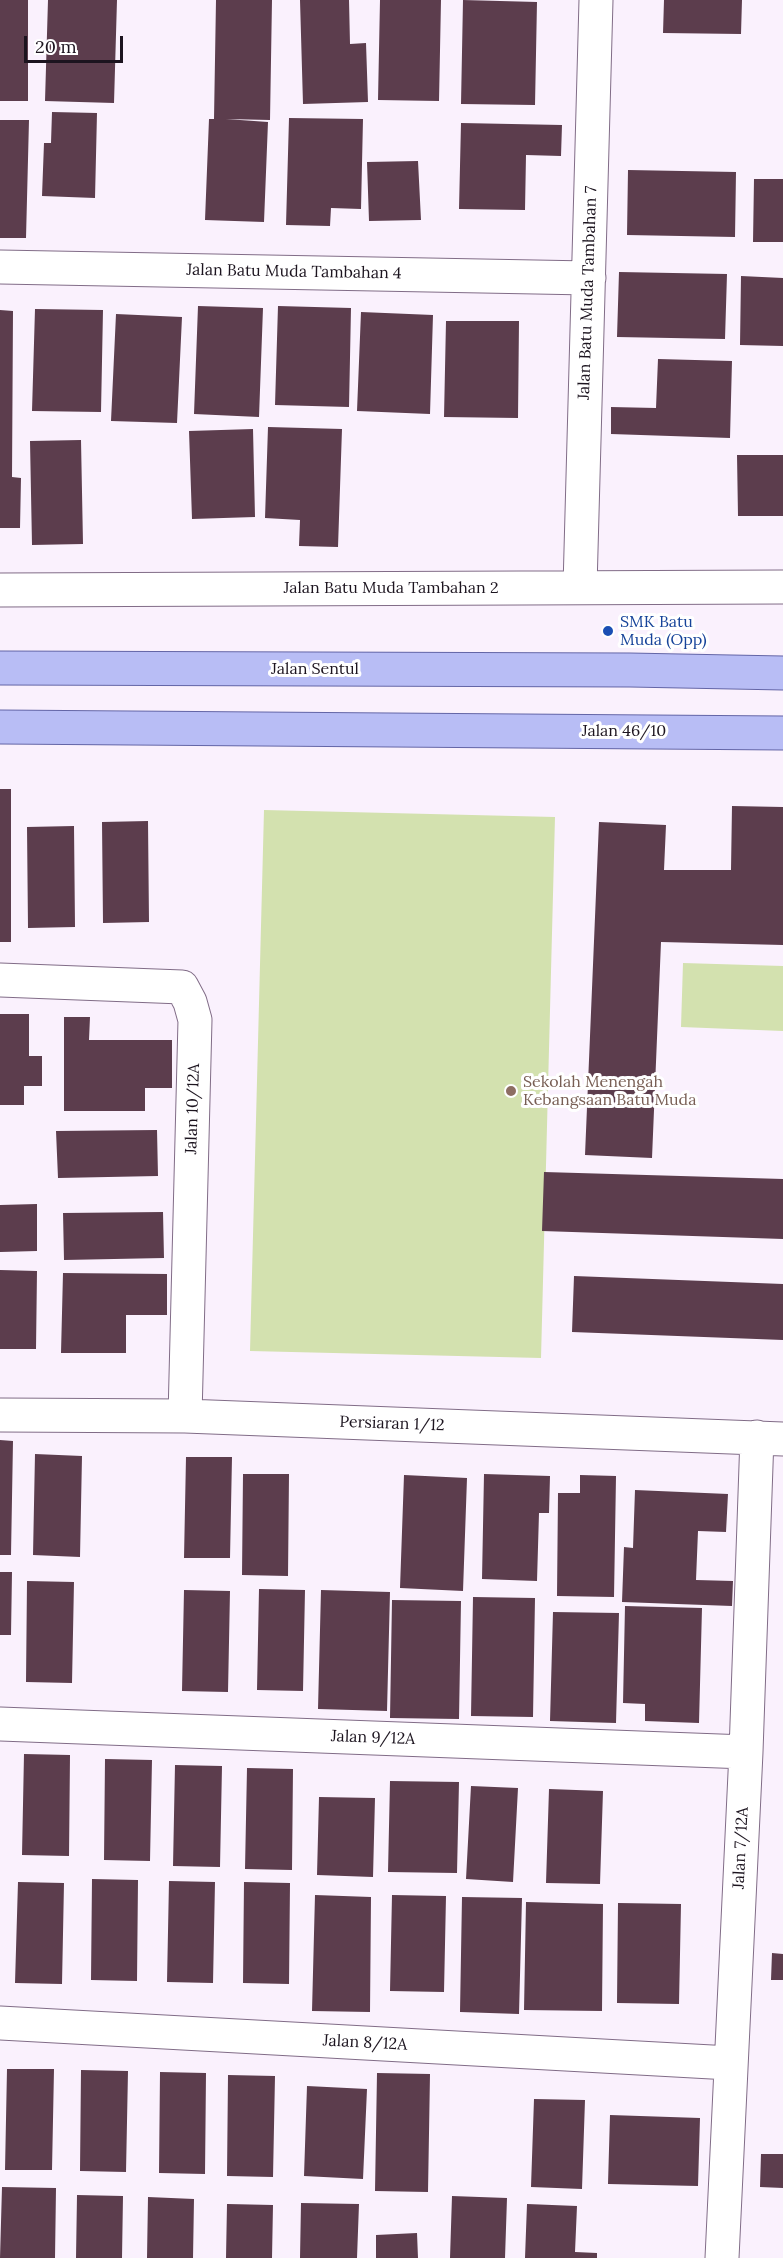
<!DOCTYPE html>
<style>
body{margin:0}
#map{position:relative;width:783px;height:2258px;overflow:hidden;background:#faf1fd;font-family:Lora,serif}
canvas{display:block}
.scale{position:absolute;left:24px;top:36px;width:99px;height:27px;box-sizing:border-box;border:3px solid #1c141f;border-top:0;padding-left:8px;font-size:18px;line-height:21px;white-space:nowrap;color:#1c141f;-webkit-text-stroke:4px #fff;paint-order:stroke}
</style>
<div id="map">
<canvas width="783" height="2258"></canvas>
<div class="scale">20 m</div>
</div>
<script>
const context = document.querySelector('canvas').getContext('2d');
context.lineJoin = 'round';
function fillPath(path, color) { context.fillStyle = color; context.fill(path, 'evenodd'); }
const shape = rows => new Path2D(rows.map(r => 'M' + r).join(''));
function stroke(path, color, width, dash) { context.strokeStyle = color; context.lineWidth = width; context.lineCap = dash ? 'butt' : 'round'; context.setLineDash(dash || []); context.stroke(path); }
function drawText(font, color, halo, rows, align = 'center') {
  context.font = font + ' Lora,serif'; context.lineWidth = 6; context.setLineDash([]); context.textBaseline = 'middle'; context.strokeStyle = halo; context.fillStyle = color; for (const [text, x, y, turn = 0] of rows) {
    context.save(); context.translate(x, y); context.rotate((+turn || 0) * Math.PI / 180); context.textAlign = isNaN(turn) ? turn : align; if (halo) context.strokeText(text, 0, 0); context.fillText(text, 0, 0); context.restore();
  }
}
const green = shape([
 [264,810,555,817,541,1358,250,1351],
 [683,963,783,966,783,1031,681,1027]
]);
const building = shape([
 [0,0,28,0,28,101,0,101],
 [48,0,117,0,114,103,45,101],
 [216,0,272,0,270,120,226,119,268,122,264,222,205,220,209,119,214,119],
 [300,0,349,0,350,44,366,43,368,102,303,104],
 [380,0,441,0,439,101,378,100],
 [463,0,537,2,535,105,461,104],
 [664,0,742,0,741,34,663,33],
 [52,112,97,113,95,198,42,196,44,143,51,143],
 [289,118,363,119,361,209,331,208,330,226,286,225],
 [0,120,29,120,26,238,0,238],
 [461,123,562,125,561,156,526,155,525,210,459,209],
 [418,161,421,220,369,221,367,162],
 [628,170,736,172,735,237,627,235],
 [754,179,783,179,783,242,753,242],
 [619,272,727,274,725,339,617,337],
 [741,276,783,278,783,346,740,345],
 [198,306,263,308,259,417,194,414],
 [278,306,351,308,349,407,275,405],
 [35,309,103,310,101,412,32,411],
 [0,310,13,311,12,477,21,478,20,528,0,528],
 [361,312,433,315,430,414,357,411],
 [116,314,182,317,177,423,111,421],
 [446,321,519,321,518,418,444,417],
 [658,359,732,361,730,438,611,434,611,407,656,408],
 [268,427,342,429,338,547,299,546,300,520,265,518],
 [253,429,255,517,192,519,189,431],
 [81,440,83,544,32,545,30,441],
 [737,455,783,455,783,516,738,516],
 [0,789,11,789,11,942,0,942],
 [732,806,783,807,783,945,661,942,652,1158,585,1155,599,822,666,825,664,870,731,870],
 [148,821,149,922,103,923,102,822],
 [74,826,75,927,28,928,27,827],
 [0,1014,29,1014,29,1056,42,1056,42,1086,24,1086,24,1105,0,1105],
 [64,1017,90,1017,89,1040,172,1040,172,1088,145,1088,145,1111,64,1111],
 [157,1130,158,1176,58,1178,56,1131],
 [544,1172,783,1179,783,1239,542,1231],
 [37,1204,37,1251,0,1252,0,1205],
 [163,1212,164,1258,64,1260,63,1213],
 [0,1270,37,1271,36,1349,0,1349],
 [63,1273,167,1274,167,1315,126,1315,126,1353,61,1353],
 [574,1276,783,1284,783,1340,572,1332],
 [0,1440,13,1441,11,1555,0,1555],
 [35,1454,82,1456,80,1557,33,1555],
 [186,1457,232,1457,230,1558,184,1558],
 [243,1474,289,1474,288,1576,242,1575],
 [484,1474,550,1476,549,1513,539,1513,537,1581,482,1579],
 [404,1475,467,1478,463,1591,400,1588],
 [580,1475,616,1476,614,1597,557,1596,558,1493,580,1493],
 [635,1490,728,1494,726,1532,698,1531,696,1580,733,1581,732,1606,622,1602,624,1547,633,1548],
 [0,1572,12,1572,11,1635,0,1635],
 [27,1581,74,1582,72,1683,26,1682],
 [259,1589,305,1590,303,1691,257,1690],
 [184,1590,230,1591,228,1692,182,1691],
 [321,1590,390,1592,387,1711,318,1709],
 [473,1597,535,1598,533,1717,471,1716],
 [392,1600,461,1601,459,1719,390,1718],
 [625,1606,702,1608,699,1723,645,1721,645,1704,623,1703],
 [553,1612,619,1613,616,1723,550,1721],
 [24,1754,70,1755,69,1856,22,1855],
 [105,1759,152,1760,150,1861,104,1860],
 [175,1765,222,1766,220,1867,173,1866],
 [247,1768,293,1769,292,1870,245,1869],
 [390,1781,459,1782,457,1873,388,1872],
 [471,1786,518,1788,513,1882,466,1879],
 [549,1789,603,1791,600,1884,546,1883],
 [319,1797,375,1798,373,1877,317,1875],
 [92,1879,138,1880,137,1981,91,1980],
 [169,1881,215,1882,213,1983,167,1982],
 [18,1882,64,1883,62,1984,15,1983],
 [244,1882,290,1883,289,1984,243,1983],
 [315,1895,371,1897,370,2012,312,2011],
 [392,1895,446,1896,444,1992,390,1991],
 [462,1897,522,1898,519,2014,460,2012],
 [526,1902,603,1904,602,2011,524,2010],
 [618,1903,681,1904,679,2004,617,2003],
 [772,1953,783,1954,783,1980,771,1980],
 [7,2069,54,2069,52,2170,5,2170],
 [81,2070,128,2071,126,2172,80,2171],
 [160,2072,206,2073,205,2174,159,2173],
 [377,2073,430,2074,428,2192,375,2191],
 [228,2075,275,2076,273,2177,227,2176],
 [307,2086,367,2089,363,2179,304,2176],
 [534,2099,585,2100,582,2189,531,2187],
 [610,2115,700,2118,698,2186,608,2184],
 [761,2154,783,2154,783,2188,760,2187],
 [2,2187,56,2188,55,2258,0,2258],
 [77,2195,123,2196,122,2258,76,2258],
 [452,2196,507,2198,505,2258,450,2258],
 [148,2197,194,2199,193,2258,147,2258],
 [301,2203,359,2204,357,2258,300,2258],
 [227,2204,273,2205,272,2258,226,2258],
 [527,2204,577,2206,575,2252,597,2253,597,2258,525,2258],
 [417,2233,418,2258,376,2258,376,2235]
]);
const minor = shape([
 [0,267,589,278],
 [580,587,596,0],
 [0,590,783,587],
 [0,980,182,987,190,1002,195,1020,185,1416],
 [0,1415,185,1416,783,1439],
 [0,1724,746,1752],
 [0,2023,730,2063],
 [722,2258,746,1752,757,1437]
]);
const primary = shape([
 [0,668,630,670,783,673],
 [0,727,783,733]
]);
const markers = [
 [608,631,6,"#1a4fb4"],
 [511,1091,6,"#8d6e63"]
];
const streetNames = [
 ["Jalan Batu Muda Tambahan 4",294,272,1],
 ["Jalan Batu Muda Tambahan 7",588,293,-88],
 ["Jalan Batu Muda Tambahan 2",391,588],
 ["Jalan Sentul",315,669],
 ["Jalan 46/10",624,731],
 ["Jalan 10/12A",193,1109,-88],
 ["Persiaran 1/12",392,1424,2],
 ["Jalan 9/12A",373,1738,2],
 ["Jalan 7/12A",741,1848,-87],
 ["Jalan 8/12A",365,2043,3]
];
const transitNames = [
 ["SMK Batu",620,622],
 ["Muda (Opp)",620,640]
];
const educationNames = [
 ["Sekolah Menengah",523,1082],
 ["Kebangsaan Batu Muda",523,1100]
];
fillPath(green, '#d3e1af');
fillPath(building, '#5c3d4d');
stroke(minor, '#816c87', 35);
stroke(primary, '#6365a6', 35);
stroke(minor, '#fff', 33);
stroke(primary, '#b8bdf5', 33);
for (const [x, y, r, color] of markers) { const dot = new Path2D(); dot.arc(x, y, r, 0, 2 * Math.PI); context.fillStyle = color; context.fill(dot); stroke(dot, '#fff', 2); }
drawText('16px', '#1c141f', '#fff', streetNames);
drawText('16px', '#164399', '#fff', transitNames, 'left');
drawText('16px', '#785e54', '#fff', educationNames, 'left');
</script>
